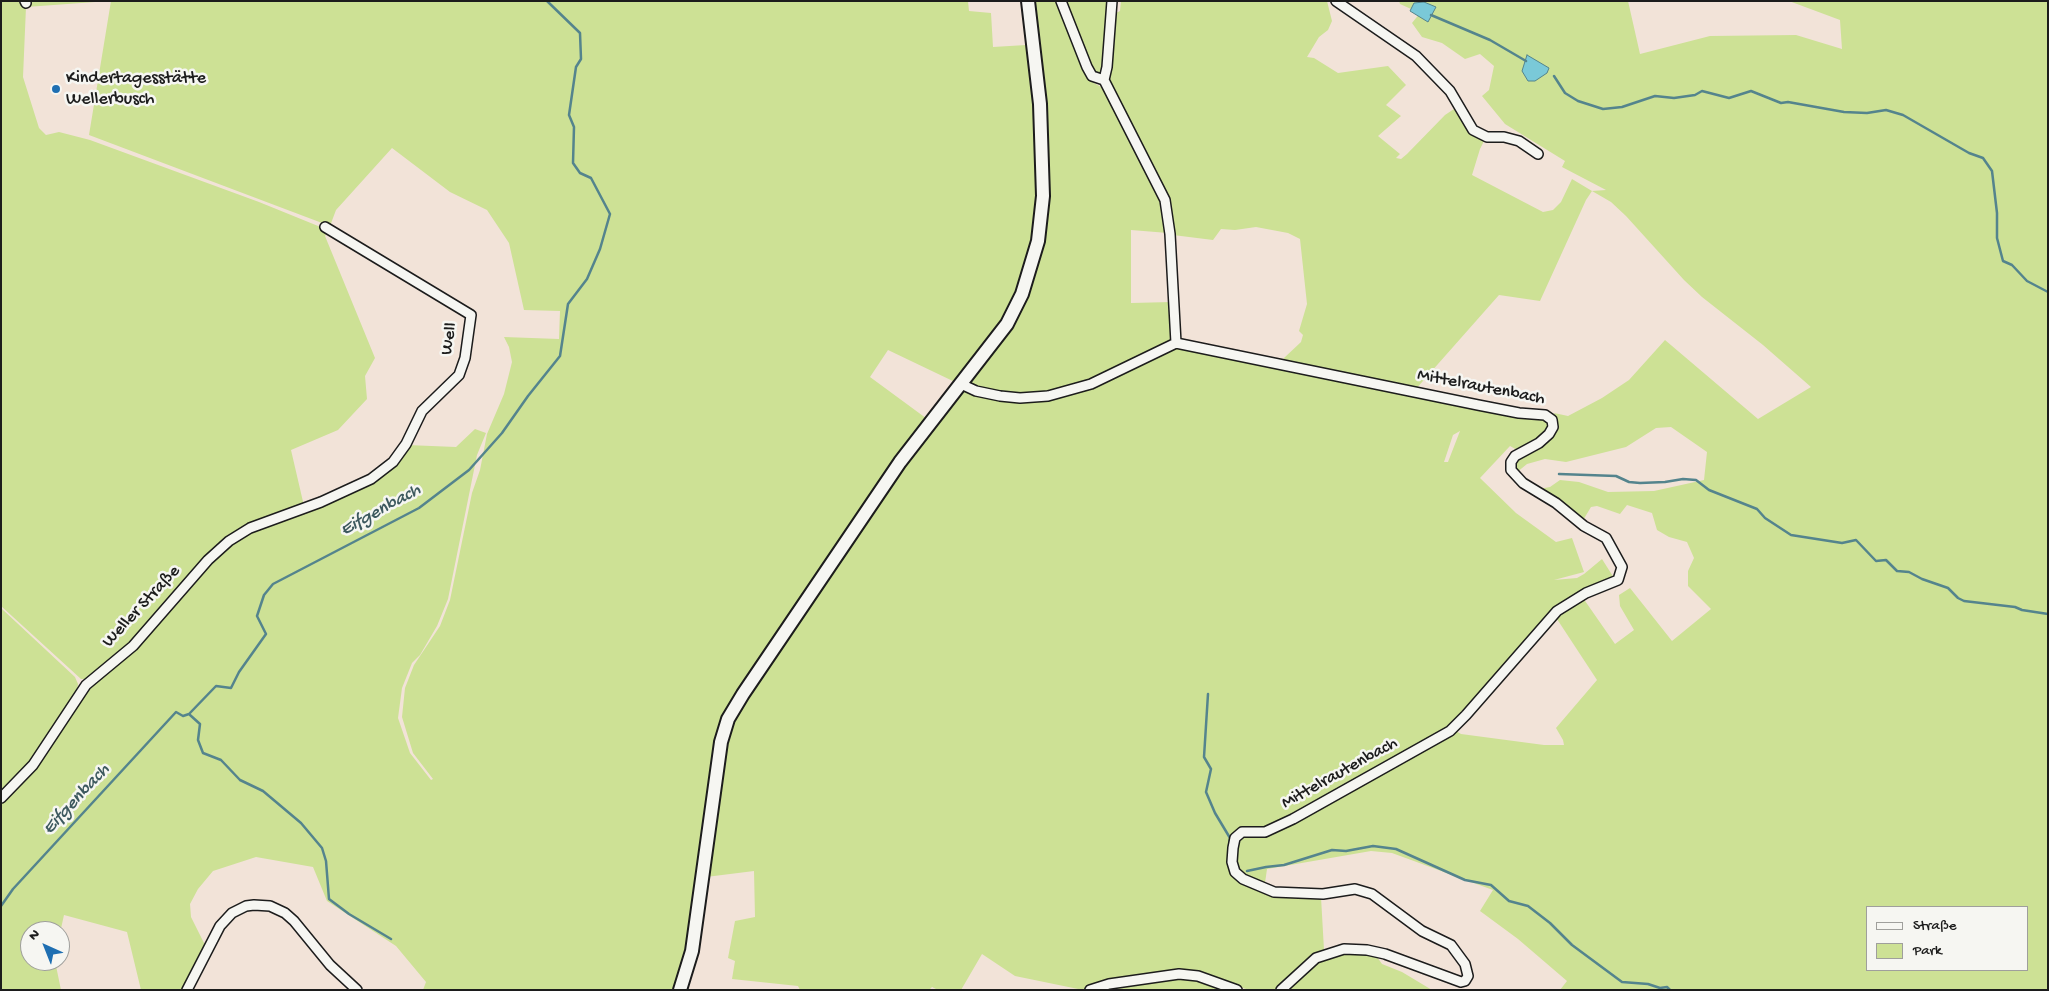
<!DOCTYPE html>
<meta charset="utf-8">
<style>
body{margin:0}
#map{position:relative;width:2049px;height:991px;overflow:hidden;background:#f2e3d8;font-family:"Gochi Hand",sans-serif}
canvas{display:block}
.frame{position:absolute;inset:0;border:2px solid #1c1c1c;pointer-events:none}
.legend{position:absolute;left:1866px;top:906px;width:162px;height:65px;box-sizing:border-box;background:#f6f6f2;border:1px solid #9f9f9c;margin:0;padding:6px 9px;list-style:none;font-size:15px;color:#1c1c1c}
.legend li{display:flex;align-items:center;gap:10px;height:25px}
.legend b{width:25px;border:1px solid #9f9f9c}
.north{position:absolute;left:20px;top:921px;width:50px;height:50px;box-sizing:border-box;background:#f6f6f2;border:1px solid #9f9f9c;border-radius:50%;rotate:316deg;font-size:14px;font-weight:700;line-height:20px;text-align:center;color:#1c1c1c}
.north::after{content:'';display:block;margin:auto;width:18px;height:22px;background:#1f6fb2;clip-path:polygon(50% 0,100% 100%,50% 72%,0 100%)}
</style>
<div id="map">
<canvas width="2049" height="991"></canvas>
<div class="frame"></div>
<ul class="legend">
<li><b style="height:6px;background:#f6f6f2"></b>Straße</li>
<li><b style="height:14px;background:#cde195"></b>Park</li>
</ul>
<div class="north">N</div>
</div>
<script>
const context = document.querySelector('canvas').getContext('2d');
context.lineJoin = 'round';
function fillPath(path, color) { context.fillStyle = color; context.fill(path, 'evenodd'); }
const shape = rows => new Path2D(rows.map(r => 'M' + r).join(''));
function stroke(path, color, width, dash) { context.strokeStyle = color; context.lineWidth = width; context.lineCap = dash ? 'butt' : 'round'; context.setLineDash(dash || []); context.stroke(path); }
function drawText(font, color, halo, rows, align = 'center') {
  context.font = font + ' "Gochi Hand",sans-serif'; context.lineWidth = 5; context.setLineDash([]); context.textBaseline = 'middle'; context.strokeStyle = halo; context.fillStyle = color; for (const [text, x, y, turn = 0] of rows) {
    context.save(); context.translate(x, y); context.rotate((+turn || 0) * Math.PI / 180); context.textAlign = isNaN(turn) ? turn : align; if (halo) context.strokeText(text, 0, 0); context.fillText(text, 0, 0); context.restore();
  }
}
const green = shape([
 [1,1,109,1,26,7,23,77,39,128,46,135,59,132,90,140,259,202,328,230,325,236,375,358,365,376,367,399,338,430,291,450,304,506,228,540,132,645,89,679,81,679,1,606],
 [111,1,968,1,969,11,991,13,993,47,1026,45,1023,5,1025,3,1037,119,1040,200,1033,244,1019,294,1000,328,957,383,888,350,870,377,934,424,956,395,962,392,968,391,999,398,1020,400,1063,395,1092,386,1161,351,1182,348,1478,407,1518,415,1542,417,1549,421,1550,427,1544,437,1519,451,1510,446,1480,478,1516,513,1556,542,1572,538,1584,572,1554,580,1577,578,1584,574,1602,559,1614,578,1585,591,1556,610,1450,728,1290,819,1295,821,1405,757,1456,731,1461,734,1544,745,1564,745,1563,740,1556,728,1597,680,1555,616,1583,598,1615,644,1634,630,1620,606,1619,595,1630,588,1672,641,1711,609,1688,586,1688,571,1694,558,1687,542,1669,537,1657,530,1652,513,1627,505,1620,514,1597,506,1591,507,1582,522,1552,497,1539,489,1550,487,1560,480,1579,482,1608,492,1654,491,1704,480,1707,452,1671,427,1656,428,1626,447,1566,462,1545,459,1527,464,1516,473,1514,466,1516,459,1548,439,1554,432,1558,424,1554,413,1568,416,1602,398,1629,380,1665,340,1758,419,1811,387,1763,345,1702,297,1684,280,1626,216,1611,202,1592,191,1586,200,1540,301,1499,295,1415,390,1282,363,1284,358,1301,342,1303,335,1299,331,1307,304,1300,239,1288,233,1256,227,1235,230,1221,229,1213,240,1173,235,1167,199,1115,98,1109,81,1114,14,1120,11,1121,1,1327,1,1332,21,1328,30,1319,37,1307,57,1314,58,1338,73,1388,66,1406,85,1386,105,1401,116,1378,136,1400,154,1396,158,1401,159,1407,154,1445,115,1457,107,1471,131,1485,139,1480,149,1472,175,1543,212,1553,210,1561,202,1572,179,1592,191,1606,190,1562,167,1565,161,1505,124,1482,96,1489,90,1494,66,1480,54,1465,59,1442,43,1422,37,1412,23,1420,13,1400,4,1399,1,1628,1,1640,54,1710,36,1796,35,1842,49,1840,20,1789,1,2048,1,2048,990,1560,990,1567,981,1518,939,1480,911,1493,890,1392,853,1371,851,1267,869,1264,890,1321,897,1324,950,1306,960,1286,981,1275,990,1249,990,1199,973,1178,972,1101,984,1083,990,1015,976,982,954,961,990,938,990,932,987,929,990,800,990,798,986,732,979,735,961,728,958,735,921,755,917,754,871,706,877,710,842,703,845,688,955,676,990,423,990,426,982,396,946,327,901,313,867,256,857,213,871,198,889,190,904,191,917,206,947,184,990,141,990,127,932,64,915,60,933,60,931,30,931,30,961,55,961,61,990,1,990,1,800,33,766,88,688,134,647,171,607,194,576,229,542,252,529,322,503,372,481,394,462,407,445,456,447,475,429,486,433,477,455,448,599,437,626,420,655,412,663,402,688,398,718,410,753,431,780,433,779,413,753,402,717,405,688,414,665,440,626,450,600,472,493,480,470,487,434,504,394,512,362,509,347,504,337,559,339,560,311,524,310,509,243,487,210,450,192,392,148,336,210,330,226,89,135],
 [1460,431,1448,462,1444,462,1453,435],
 [1868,907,2028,907,2028,970,1868,970],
 [1032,1,1058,1,1089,78,1092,82,1103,88,1164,201,1168,233,1131,230,1131,303,1172,302,1173,337,1168,342,1076,387,1035,394,1001,393,969,386,968,380,1039,257],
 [1063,1,1110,1,1102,73,1097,74,1093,72],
 [2,609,75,677,78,684,77,691,46,742,30,763,1,793],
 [1343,953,1375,954,1382,964,1402,972,1432,990,1287,990,1317,962],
 [1186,976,1231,990,1095,990]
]);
const water = shape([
 [1424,2,1436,7,1428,22,1410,11,1414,3,1424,2],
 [1527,55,1549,68,1547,73,1535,81,1528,81,1522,71,1527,55]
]);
const stream = shape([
 [1431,15,1490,40,1526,61],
 [1554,76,1565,93,1578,101,1603,109,1622,107,1655,96,1674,98,1695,95,1702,91,1729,98,1751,91,1781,103,1788,102,1844,112,1867,113,1886,110,1903,115,1969,153,1983,158,1992,171,1997,213,1997,238,2003,261,2012,265,2027,281,2048,292],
 [1559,474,1616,476,1629,482,1640,483,1665,482,1683,479,1696,480,1709,490,1757,509,1765,518,1791,535,1842,543,1856,540,1876,561,1886,560,1897,571,1909,572,1922,579,1948,588,1958,598,1964,601,2015,607,2022,610,2048,614],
 [1208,694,1204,757,1211,769,1206,792,1215,813,1230,838,1229,846],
 [190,715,200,724,198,740,203,753,221,760,240,780,263,791,301,823,322,848,326,861,329,899,349,914,391,939],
 [1247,871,1266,867,1284,865,1332,850,1346,851,1373,846,1396,849,1465,880,1491,885,1509,901,1528,906,1550,923,1572,945,1622,982,1648,984,1660,988,1667,987,1670,990],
 [1,906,13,889,176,712,183,716,189,714,216,686,231,688,239,672,266,634,257,616,264,595,273,584,419,508,469,470,502,433,528,396,560,356,568,304,587,279,600,249,610,214,591,178,580,173,573,163,574,127,569,115,576,67,581,59,580,33,547,1]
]);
const street = shape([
 [25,1,26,3],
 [1061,1,1087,67,1092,76,1104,80],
 [1336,1,1416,56,1450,91,1473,130,1487,137,1504,137,1519,141,1538,154],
 [1104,80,1165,200,1170,234,1176,343],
 [1104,80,1107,67,1112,1],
 [961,384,976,391,1000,396,1020,398,1048,396,1091,384,1176,343,1478,405,1519,413,1545,415,1552,420,1553,427,1549,434,1539,443,1515,456,1511,462,1511,470,1523,483,1556,503,1584,526,1606,538,1622,567,1618,580,1586,593,1557,611,1466,715,1450,731,1293,819,1265,832,1242,832,1235,838,1233,848,1232,862,1235,872,1243,879,1274,892,1323,894,1355,889,1372,894,1422,931,1451,945,1465,964,1468,976,1465,981,1461,982,1385,954,1367,950,1344,949,1316,958,1281,990],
 [1,798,33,765,86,685,133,646,208,560,229,541,250,528,321,502,371,479,393,462,406,444,422,411,459,375,465,358,471,315,325,227],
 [187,990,220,926,232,913,246,906,254,905,270,906,285,913,294,921,330,965,357,990],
 [1090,990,1109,984,1179,974,1198,976,1237,990]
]);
const secondary = shape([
 [680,990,692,951,721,742,728,719,743,694,900,462,1007,324,1022,294,1038,241,1043,196,1040,104,1028,1]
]);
const markers = [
 [56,89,5,"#1f6fb2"]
];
const poiNames = [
 ["Kindertagesstätte",66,79],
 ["Wellerbusch",66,100]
];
const streetNames = [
 ["Well",450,339,-80],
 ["Mittelrautenbach",1481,388,11],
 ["Weller Straße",142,607,-47],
 ["Mittelrautenbach",1340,774,-29]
];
const waterNames = [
 ["Eifgenbach",381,511,-29],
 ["Eifgenbach",77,800,-47]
];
fillPath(green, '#cde195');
fillPath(water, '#7ac9d8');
stroke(water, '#54848d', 1);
stroke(stream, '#54848d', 2.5);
stroke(street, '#1c1c1c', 12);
stroke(secondary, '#1c1c1c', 16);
stroke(street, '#f6f6f2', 9);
stroke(secondary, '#f6f6f2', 12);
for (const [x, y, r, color] of markers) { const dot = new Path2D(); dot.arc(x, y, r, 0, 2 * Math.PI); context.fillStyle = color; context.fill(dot); stroke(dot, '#f6f6f2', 2); }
drawText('18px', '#1c1c1c', '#f6f6f2', poiNames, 'left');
drawText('18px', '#1c1c1c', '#f6f6f2', streetNames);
drawText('italic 19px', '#3d595e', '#f6f6f2', waterNames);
</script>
